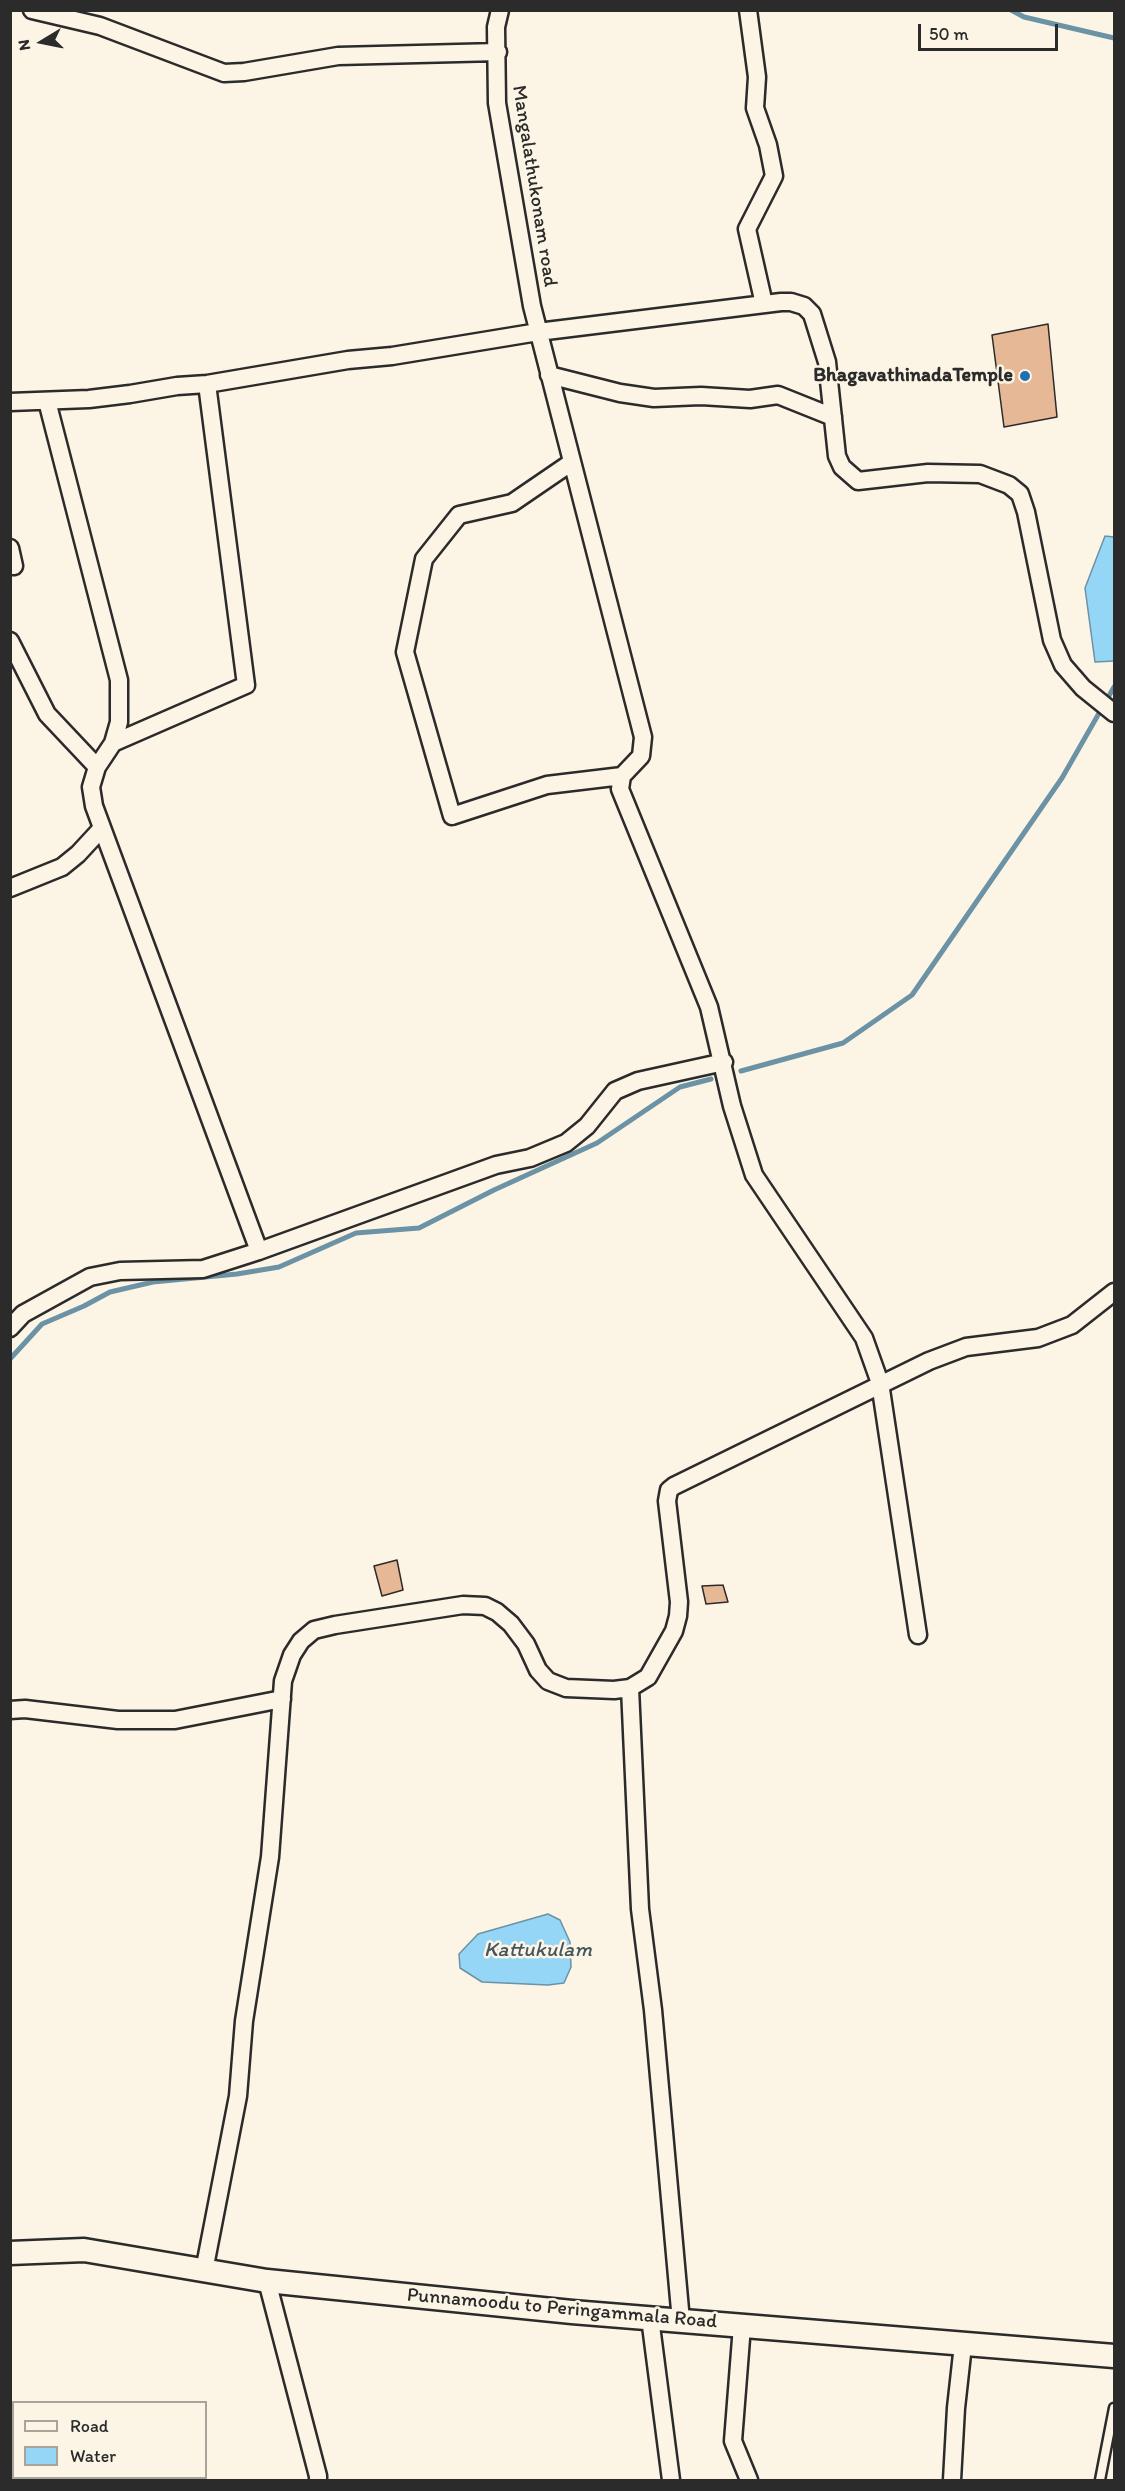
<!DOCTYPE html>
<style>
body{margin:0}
#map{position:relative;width:1125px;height:2491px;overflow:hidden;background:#fcf5e5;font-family:Itim,sans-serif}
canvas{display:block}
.frame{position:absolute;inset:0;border:12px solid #2b2b2b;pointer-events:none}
.legend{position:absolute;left:12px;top:2401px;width:195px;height:78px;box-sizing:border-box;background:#fcf5e5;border:2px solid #a8a49b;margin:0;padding:8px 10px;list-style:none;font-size:18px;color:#2b2b2b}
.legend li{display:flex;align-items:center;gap:12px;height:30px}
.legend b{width:30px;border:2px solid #a8a49b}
.north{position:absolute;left:12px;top:12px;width:60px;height:60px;-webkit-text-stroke:4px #fcf5e5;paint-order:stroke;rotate:260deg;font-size:16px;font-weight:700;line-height:24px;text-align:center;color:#2b2b2b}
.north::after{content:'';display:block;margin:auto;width:21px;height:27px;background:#2b2b2b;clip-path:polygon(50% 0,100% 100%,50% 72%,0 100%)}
.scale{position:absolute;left:918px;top:24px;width:140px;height:27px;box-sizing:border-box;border:3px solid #2b2b2b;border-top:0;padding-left:8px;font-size:18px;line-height:21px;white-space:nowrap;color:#2b2b2b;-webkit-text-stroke:4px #fcf5e5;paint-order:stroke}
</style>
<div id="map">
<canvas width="1125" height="2491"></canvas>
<div class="frame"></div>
<ul class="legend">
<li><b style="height:8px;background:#fcf5e5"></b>Road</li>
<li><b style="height:16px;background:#95d6f6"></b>Water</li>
</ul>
<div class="north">N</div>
<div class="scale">50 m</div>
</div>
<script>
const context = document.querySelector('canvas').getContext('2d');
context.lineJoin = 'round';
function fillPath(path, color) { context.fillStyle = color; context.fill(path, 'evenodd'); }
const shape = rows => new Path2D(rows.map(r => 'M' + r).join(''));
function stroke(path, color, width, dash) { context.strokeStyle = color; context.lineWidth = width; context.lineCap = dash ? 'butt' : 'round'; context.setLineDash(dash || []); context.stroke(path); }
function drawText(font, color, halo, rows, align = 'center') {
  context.font = font + ' Itim,sans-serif'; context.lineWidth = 5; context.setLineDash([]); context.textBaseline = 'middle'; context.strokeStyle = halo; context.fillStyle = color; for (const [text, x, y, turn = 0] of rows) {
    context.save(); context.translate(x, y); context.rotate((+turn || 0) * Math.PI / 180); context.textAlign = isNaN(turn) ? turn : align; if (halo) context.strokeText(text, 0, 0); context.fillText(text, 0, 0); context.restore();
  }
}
const water = shape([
 [1105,536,1114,537,1114,661,1095,662,1085,588,1105,536],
 [548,1914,560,1920,570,1942,571,1967,564,1983,548,1985,482,1982,460,1968,459,1954,478,1934,548,1914]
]);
const stream = shape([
 [1011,10,1024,17,1114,38],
 [741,1071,843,1043,912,995,1062,778,1114,687],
 [10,1359,42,1324,84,1306,110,1292,153,1282,237,1274,279,1267,356,1233,419,1228,494,1190,597,1143,680,1087,711,1079]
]);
const building = shape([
 [1048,324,1057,417,1004,427,992,335,1048,324],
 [397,1560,403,1590,382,1596,374,1566,397,1560],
 [723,1585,728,1602,706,1604,702,1586,723,1585]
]);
const lane = shape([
 [1100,2480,1114,2408]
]);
const street = shape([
 [32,10,100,26,224,73,244,72,338,56,498,52],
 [500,10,496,27,497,103,532,306,643,737,641,756,622,776,620,789,709,1007,732,1106,754,1175,864,1338,880,1383,918,1635],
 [748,10,757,77,755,108,768,145,774,176,747,229,764,304],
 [549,375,620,393,654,398,701,396,750,399,778,395,833,417],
 [47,401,119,680,119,722,113,743,97,767,91,787,94,806,259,1251,496,1165,530,1158,566,1143,587,1126,615,1091,638,1081,724,1062],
 [10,402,89,399,130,394,177,386,207,384,348,360,392,356,538,332,781,302,791,302,804,306,812,314,827,362,837,456,842,467,858,481,928,473,980,474,1009,485,1020,494,1026,512,1052,640,1063,665,1083,688,1114,713],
 [572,462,512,503,459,515,424,559,405,652,452,816,547,785,622,776],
 [10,548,14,566,10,566],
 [10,641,47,714,97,767],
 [113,743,246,685,207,384],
 [10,888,62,867,78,854,102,828],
 [10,1328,23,1314,90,1277,120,1271,203,1269,259,1251],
 [630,1688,640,1909,653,2010,681,2321],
 [10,1710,25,1709,118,1720,175,1720,282,1699],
 [204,2271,238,2096,244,2021,270,1857,283,1681,292,1655,301,1641,314,1630,335,1625,463,1605,485,1606,497,1612,511,1624,526,1644,538,1670,548,1681,566,1688,614,1690,630,1688,648,1677,674,1631,678,1616,679,1602,667,1501,669,1490,674,1486,929,1361,966,1347,1038,1338,1072,1325,1114,1292],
 [267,2281,318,2476,318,2480],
 [650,2318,671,2480],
 [742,2326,733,2441,749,2480],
 [952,2480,956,2408,963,2345]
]);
const secondary = shape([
 [10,2253,84,2250,267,2281,572,2312,1114,2356]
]);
const markers = [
 [1025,376,6,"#1f6fb2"]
];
const streetNames = [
 ["Mangalathukonam road",534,186,81],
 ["Punnamoodu to Peringammala Road",562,2309,5]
];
const poiNames = [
 ["BhagavathinadaTemple",1013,376]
];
const waterNames = [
 ["Kattukulam",538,1951]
];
fillPath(water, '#95d6f6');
stroke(water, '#6b92a5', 1.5);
stroke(stream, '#6b92a5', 5);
fillPath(building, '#e6b896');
stroke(building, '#2b2b2b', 1.5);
stroke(lane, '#2b2b2b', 13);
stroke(street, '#2b2b2b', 21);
stroke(secondary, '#2b2b2b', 27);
stroke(lane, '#fcf5e5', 8);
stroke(street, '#fcf5e5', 16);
stroke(secondary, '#fcf5e5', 22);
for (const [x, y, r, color] of markers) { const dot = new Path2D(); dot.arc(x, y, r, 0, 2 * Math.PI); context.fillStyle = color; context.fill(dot); stroke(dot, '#fcf5e5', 2); }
drawText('20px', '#2b2b2b', '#fcf5e5', streetNames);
drawText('bold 20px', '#2b2b2b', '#fcf5e5', poiNames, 'right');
drawText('italic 21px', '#46565e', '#fcf5e5', waterNames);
</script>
